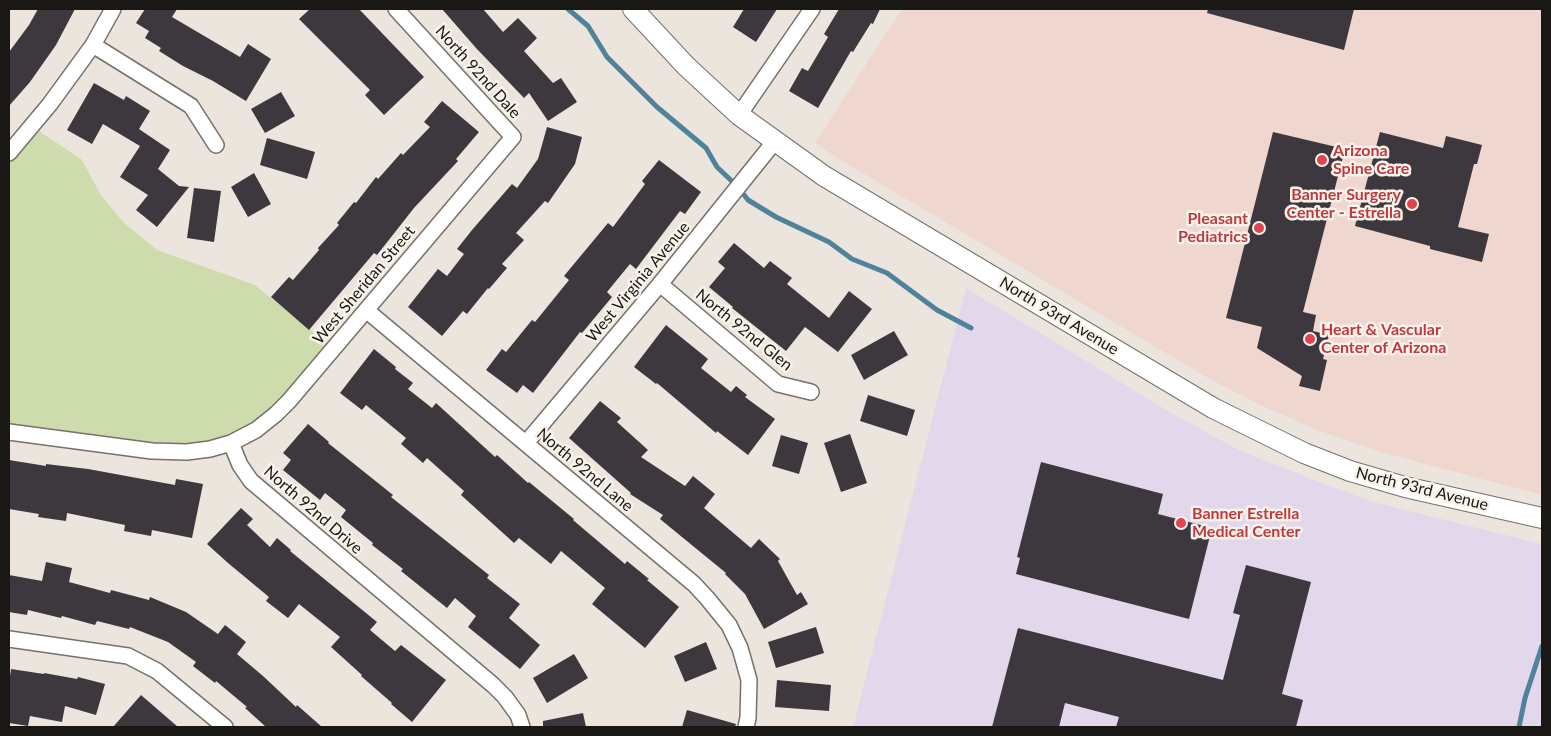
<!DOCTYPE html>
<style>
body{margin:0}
#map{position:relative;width:1551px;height:736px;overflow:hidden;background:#ebe5dd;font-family:Lato,sans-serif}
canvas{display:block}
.frame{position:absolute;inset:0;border:10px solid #191814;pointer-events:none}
</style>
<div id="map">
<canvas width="1551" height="736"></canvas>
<div class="frame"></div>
</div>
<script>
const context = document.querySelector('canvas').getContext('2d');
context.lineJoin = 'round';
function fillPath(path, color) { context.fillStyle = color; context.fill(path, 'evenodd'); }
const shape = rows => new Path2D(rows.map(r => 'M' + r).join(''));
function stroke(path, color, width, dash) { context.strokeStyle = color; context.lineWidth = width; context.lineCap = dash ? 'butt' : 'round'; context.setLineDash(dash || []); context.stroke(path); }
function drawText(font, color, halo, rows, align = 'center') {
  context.font = font + ' Lato,sans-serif'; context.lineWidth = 5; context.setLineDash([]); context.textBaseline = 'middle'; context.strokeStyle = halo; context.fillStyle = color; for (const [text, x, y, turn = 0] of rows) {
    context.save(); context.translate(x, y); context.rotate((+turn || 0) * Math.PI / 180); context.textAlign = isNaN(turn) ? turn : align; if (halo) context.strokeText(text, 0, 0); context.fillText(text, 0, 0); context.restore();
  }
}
const commercial = shape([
 [902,9,1542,9,1542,495,1384,453,1317,430,1258,404,1208,378,839,159,815,143]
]);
const medical = shape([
 [966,288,1173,414,1235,448,1267,462,1370,501,1542,544,1542,727,853,727]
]);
const green = shape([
 [31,126,81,159,101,195,124,223,157,250,255,285,333,348,276,414,210,449,9,432,9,153]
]);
const stream = shape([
 [568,9,588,26,607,57,657,107,706,148,717,167,738,187,748,200,776,217,829,242,852,259,887,273,937,310,971,328],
 [1519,727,1525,698,1542,646]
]);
const building = shape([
 [38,9,75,9,56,45,30,82,9,106,9,52,29,25],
 [145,9,177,9,172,17,240,57,248,44,271,59,246,101,213,81,183,66,159,51,161,48,145,38,149,31,136,23],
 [310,9,359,9,424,77,384,115,365,95,370,90,299,19],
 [442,9,483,9,503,32,518,18,537,38,524,51,553,83,561,78,577,102,548,121,529,93,524,98,476,48],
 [744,9,777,9,756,42,733,27],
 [839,9,880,9,873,24,871,23,853,52,851,51,818,108,789,91,802,68,808,71,828,37,824,34],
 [1208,9,1354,9,1344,50,1207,13],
 [94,83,124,100,126,96,150,111,139,129,170,150,158,169,179,186,189,187,157,227,136,210,148,195,120,177,140,146,103,124,92,144,67,130],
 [281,92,295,116,265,133,251,109],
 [442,101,479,132,456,159,458,161,414,208,377,255,374,253,309,330,271,297,289,277,293,280,319,250,318,248,339,225,337,223,354,202,356,203,376,177,378,179,401,153,403,155,430,127,424,122],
 [547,127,582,137,575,164,548,203,545,201,516,233,524,240,502,264,507,268,489,289,488,288,467,314,463,311,442,336,408,307,438,269,447,276,464,254,457,249,472,230,512,184,517,188,538,159],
 [1273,132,1345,149,1303,312,1316,315,1313,331,1329,335,1323,359,1327,360,1320,391,1299,386,1302,376,1257,348,1262,327,1226,318],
 [1380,132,1443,148,1446,136,1482,145,1477,164,1474,164,1458,227,1489,234,1482,262,1430,249,1430,246,1355,226],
 [267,138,315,152,307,179,260,165],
 [659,160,701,192,685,214,680,211,636,269,630,264,607,292,612,297,582,333,580,332,533,393,523,385,517,393,486,370,502,349,506,352,532,320,535,322,569,280,564,276,608,223,613,227,645,184,642,181],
 [254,173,271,204,248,217,231,187],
 [194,188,221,191,214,242,187,238],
 [734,243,764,268,770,261,792,278,787,284,829,318,849,291,872,309,838,352,805,327,786,351,732,308,733,307,709,287,725,268,718,262],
 [666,325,708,359,701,368,731,392,736,386,747,395,745,397,775,419,748,455,717,431,716,433,657,383,656,384,634,367],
 [894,331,908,355,864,380,851,355],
 [374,349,396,367,395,369,413,383,408,389,432,408,436,403,495,457,497,455,528,483,529,482,574,519,573,520,625,564,627,561,649,579,647,580,679,607,645,648,592,604,605,588,561,551,551,564,519,538,514,543,461,495,464,491,427,458,423,463,401,444,406,438,366,405,362,410,340,393],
 [868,395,915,410,907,436,860,421],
 [600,401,621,418,617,422,648,450,641,457,685,486,693,476,715,494,704,508,751,548,759,539,780,559,778,561,797,595,801,592,808,604,764,629,745,594,725,574,726,573,660,519,663,515,630,494,631,493,569,438],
 [308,424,329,442,328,443,393,495,391,497,489,575,487,578,520,604,509,618,540,645,520,669,468,627,476,616,455,598,447,608,401,571,403,569,372,545,373,543,341,517,346,510,325,493,320,500,283,470,291,460,283,453],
 [850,434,867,483,841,492,824,443],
 [781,435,808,443,799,474,772,466],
 [9,460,46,466,46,464,88,469,175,485,176,479,203,484,192,538,152,530,151,536,124,531,125,525,67,513,66,521,38,517,39,514,9,509],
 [1041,462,1163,494,1158,514,1212,528,1189,619,1016,574,1020,558,1017,557],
 [241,508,253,519,247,525,270,547,277,538,291,550,290,551,377,622,370,630,395,651,401,645,446,680,412,722,391,704,392,703,361,676,362,675,331,647,340,637,299,604,288,618,266,601,269,597,228,563,207,544],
 [46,562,72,568,69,582,110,593,111,590,149,600,150,597,186,612,218,634,225,625,246,642,237,654,263,676,296,707,297,705,322,727,266,727,245,708,247,707,216,681,215,683,193,666,196,662,168,642,130,627,129,629,97,621,95,625,62,616,61,618,28,610,27,615,9,612,9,575,42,581],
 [1246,565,1311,582,1282,694,1303,700,1296,727,1116,727,1119,717,1065,703,1059,727,992,727,1018,628,1223,680,1240,615,1233,613],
 [816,627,824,653,776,668,768,642],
 [706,642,717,669,685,682,674,656],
 [574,654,588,678,547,703,533,678],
 [11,669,44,674,44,673,77,679,78,677,105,684,96,715,65,706,62,722,30,716,28,726,9,723,9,683],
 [777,680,831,685,829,711,775,707],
 [141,695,178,727,113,727],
 [687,710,736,724,735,727,682,727],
 [583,713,586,727,543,727,543,721]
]);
const street = shape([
 [93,45,191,106,216,145],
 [739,115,812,9],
 [9,153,50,104,93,45,113,9],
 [660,284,778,384,811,392],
 [366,310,694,584,707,598,729,625,740,648,749,680,748,718,746,727],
 [9,432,152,451,187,452,210,449,231,443,256,430,276,414,289,401,513,137,396,9],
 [231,443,240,465,251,481,493,685,505,697,518,715,522,727],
 [526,443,660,284,775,141],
 [9,639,128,656,157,671,225,727]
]);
const secondary = shape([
 [633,9,686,66,739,115,824,176,1213,408,1304,453,1350,471,1405,487,1542,518]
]);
const markers = [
 [1322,160,6,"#e0444e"],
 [1412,204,6,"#e0444e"],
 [1259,228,6,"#e0444e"],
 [1310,339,6,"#e0444e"],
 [1181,523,6,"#e0444e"]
];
const streetNames = [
 ["North 92nd Dale",478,72,48],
 ["West Virginia Avenue",638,282,-50],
 ["West Sheridan Street",364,285,-50],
 ["North 93rd Avenue",1059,316,31],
 ["North 92nd Glen",744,330,39],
 ["North 92nd Lane",585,470,40],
 ["North 93rd Avenue",1422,489,14],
 ["North 92nd Drive",313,510,41]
];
const healthNames = [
 ["Arizona",1333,151],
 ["Spine Care",1333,169],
 ["Banner Surgery",1401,195,"right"],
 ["Center - Estrella",1401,213,"right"],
 ["Pleasant",1248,219,"right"],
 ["Pediatrics",1248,237,"right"],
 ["Heart & Vascular",1321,330],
 ["Center of Arizona",1321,348],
 ["Banner Estrella",1192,514],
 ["Medical Center",1192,532]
];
fillPath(commercial, '#efd6cf');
fillPath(medical, '#e3d7eb');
fillPath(green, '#cedbac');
stroke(stream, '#4f839a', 5);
fillPath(building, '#3c383e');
stroke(street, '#767169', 18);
stroke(secondary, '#767169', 22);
stroke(street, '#fff', 15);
stroke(secondary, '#fff', 20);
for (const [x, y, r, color] of markers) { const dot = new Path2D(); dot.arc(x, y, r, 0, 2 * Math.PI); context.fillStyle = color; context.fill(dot); stroke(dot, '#f8f3ea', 2); }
drawText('16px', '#191814', '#f8f3ea', streetNames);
drawText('bold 16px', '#be3a42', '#f8f3ea', healthNames, 'left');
</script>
